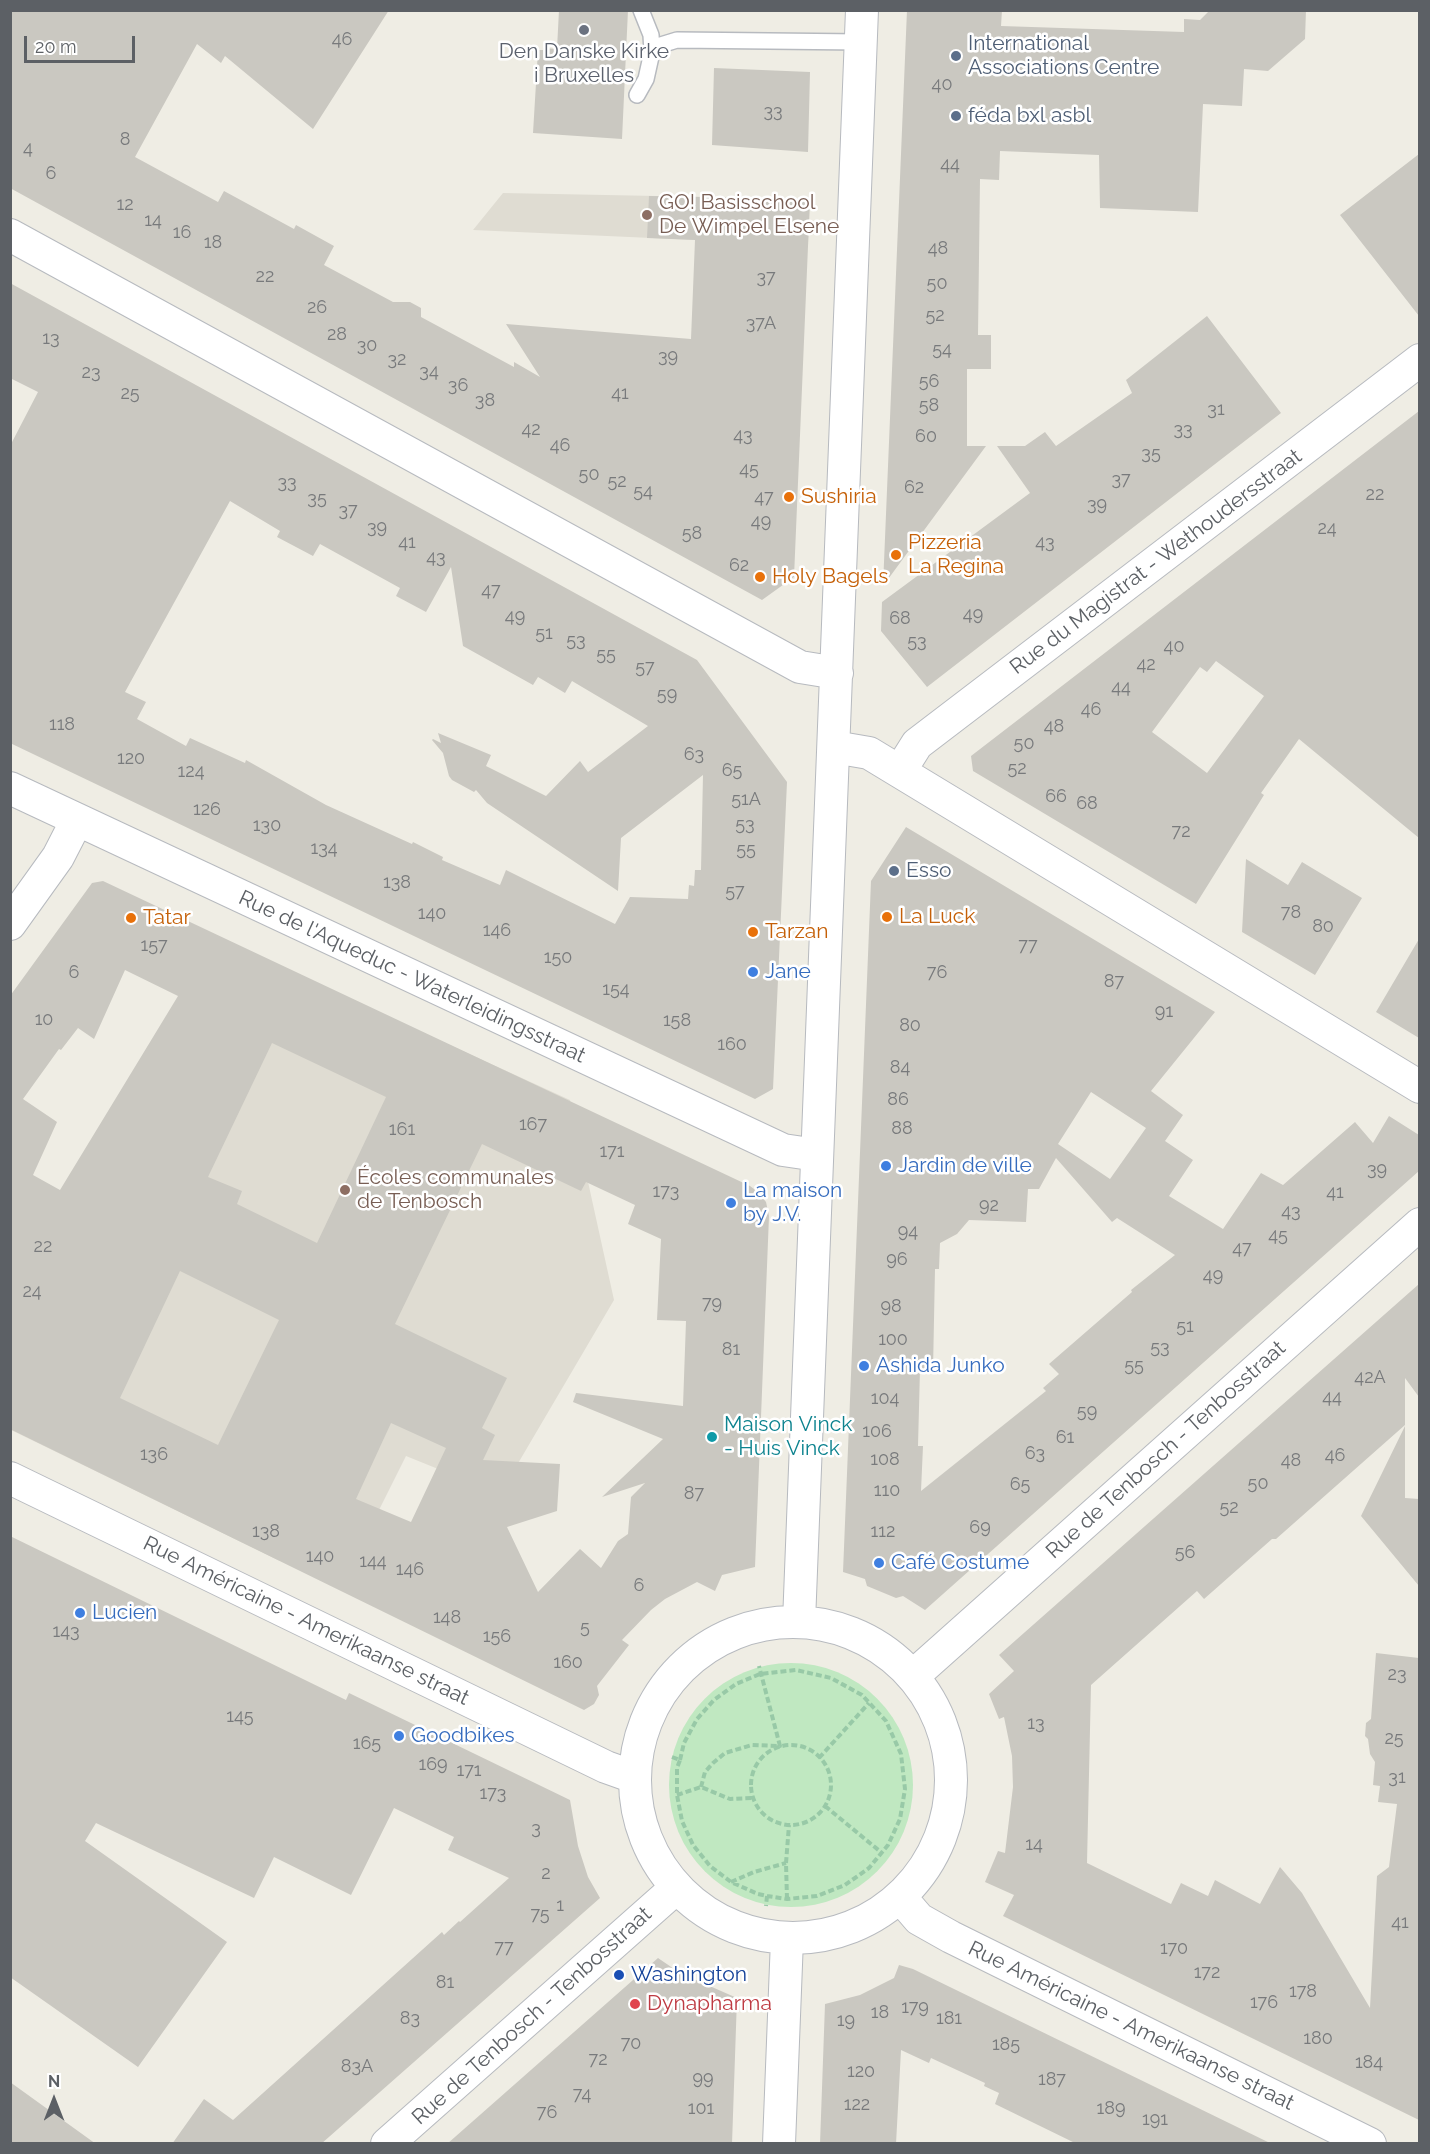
<!DOCTYPE html>
<meta charset="utf-8">
<style>
body{margin:0}
#map{position:relative;width:1430px;height:2154px;overflow:hidden;background:#efede4;font-family:Raleway,sans-serif}
canvas{display:block}
.frame{position:absolute;inset:0;border:12px solid #5c6065;pointer-events:none}
.north{position:absolute;left:24px;top:2070px;width:60px;height:60px;-webkit-text-stroke:4px #fff;paint-order:stroke;rotate:0deg;font-size:16px;font-weight:700;line-height:24px;text-align:center;color:#5c6065}
.north::after{content:'';display:block;margin:auto;width:21px;height:27px;background:#5c6065;clip-path:polygon(50% 0,100% 100%,50% 72%,0 100%)}
.scale{position:absolute;left:24px;top:36px;width:111px;height:27px;box-sizing:border-box;border:3px solid #5c6065;border-top:0;padding-left:8px;font-size:18px;line-height:21px;white-space:nowrap;color:#5c6065;-webkit-text-stroke:4px #fff;paint-order:stroke}
</style>
<div id="map">
<canvas width="1430" height="2154"></canvas>
<div class="frame"></div>
<div class="north">N</div>
<div class="scale">20 m</div>
</div>
<script>
const context = document.querySelector('canvas').getContext('2d');
context.lineJoin = 'round';
function fillPath(path, color) { context.fillStyle = color; context.fill(path, 'evenodd'); }
const shape = rows => new Path2D(rows.map(r => 'M' + r).join(''));
function stroke(path, color, width, dash) { context.strokeStyle = color; context.lineWidth = width; context.lineCap = dash ? 'butt' : 'round'; context.setLineDash(dash || []); context.stroke(path); }
function drawText(font, color, halo, rows, align = 'center') {
  context.font = font + ' Raleway,sans-serif'; context.lineWidth = 5; context.setLineDash([]); context.textBaseline = 'middle'; context.strokeStyle = halo; context.fillStyle = color; for (const [text, x, y, turn = 0] of rows) {
    context.save(); context.translate(x, y); context.rotate((+turn || 0) * Math.PI / 180); context.textAlign = isNaN(turn) ? turn : align; if (halo) context.strokeText(text, 0, 0); context.fillText(text, 0, 0); context.restore();
  }
}
const education = shape([
 [503,193,810,199,808,245,473,230],
 [218,939,570,1100,614,1300,500,1494,406,1456,371,1526,280,1561,11,1430,10,1381]
]);
const green = shape([
 '669 1785a122 122 0 1 1 244 0a122 122 0 1 1-244 0Z'
]);
const building = shape([
 [10,10,389,10,313,129,225,56,221,63,197,44,135,157,218,202,224,191,294,229,296,225,334,246,324,265,393,302,410,302,421,308,421,317,514,367,514,362,540,377,506,324,691,339,695,240,647,238,649,196,810,199,794,577,762,600,10,188],
 [559,10,628,10,622,139,533,133,538,50,543,50,543,48,557,49],
 [907,10,1002,10,1001,26,1184,32,1184,19,1200,20,1210,10,1306,10,1305,39,1268,71,1244,69,1242,106,1203,104,1198,212,1100,208,1099,155,1000,151,999,180,980,179,978,335,991,335,991,369,967,369,967,446,986,446,883,586],
 [714,68,810,72,808,152,712,145],
 [1419,154,1419,316,1340,215],
 [10,283,697,660,787,782,773,1089,755,1099,10,743,10,446,38,392,10,378],
 [230,501,280,531,277,537,313,556,320,544,400,588,396,596,426,612,451,567,463,646,533,685,538,677,565,693,572,681,648,726,588,772,580,761,546,796,486,766,491,755,438,733,441,743,433,739,432,740,443,753,449,776,452,780,474,792,476,790,487,803,618,891,621,838,703,775,701,870,695,870,694,886,689,885,688,899,630,897,615,924,506,870,500,885,442,860,443,857,413,842,412,844,326,805,246,760,245,763,190,738,186,746,137,719,146,702,125,692],
 [1207,316,1281,413,927,687,881,631,882,602,1030,493,997,446,1025,446,1045,432,1056,446,1132,393,1126,380],
 [1419,411,1419,838,1299,739,1261,793,1264,795,1196,904,973,771,971,756],
 [1216,661,1264,696,1207,773,1152,732,1200,667,1207,672],
 [906,827,1215,1012,1151,1091,1183,1115,1165,1141,1193,1160,1169,1196,1223,1229,1261,1173,1283,1185,1355,1122,1373,1143,1389,1116,1419,1135,1419,1171,925,1610,903,1596,896,1598,867,1586,865,1579,843,1572,871,881],
 [1091,1092,1146,1128,1110,1179,1058,1144],
 [1056,1158,1112,1222,1117,1218,1175,1255,1131,1290,1132,1292,1049,1364,1059,1374,1043,1388,1046,1391,921,1491,923,1446,918,1446,920,1369,933,1370,935,1269,939,1269,940,1243,957,1234,969,1220,1026,1222,1028,1189,1039,1189],
 [1246,859,1288,885,1302,862,1362,898,1315,975,1242,932],
 [103,881,750,1186,758,1192,766,1202,769,1216,755,1567,722,1575,715,1591,697,1582,665,1599,651,1610,622,1640,629,1645,597,1686,599,1695,594,1704,584,1710,10,1429,10,996,92,883],
 [125,970,178,996,60,1190,33,1175,57,1122,23,1099,59,1049,61,1050,78,1028,94,1039],
 [272,1043,386,1097,317,1243,237,1204,242,1191,208,1177],
 [482,1144,581,1191,586,1182,635,1205,628,1224,661,1239,657,1320,686,1321,683,1406,576,1393,573,1402,663,1439,602,1497,645,1483,631,1497,628,1534,618,1541,601,1568,580,1549,538,1592,507,1527,557,1511,560,1464,483,1460,495,1435,482,1428,507,1378,395,1324],
 [180,1271,279,1320,218,1445,120,1398],
 [391,1423,446,1448,411,1522,356,1499],
 [1419,939,1419,1038,1376,1012],
 [1419,1284,1419,1397,1405,1378,1405,1425,1276,1539,1272,1539,1204,1599,1197,1591,1091,1685,1087,1863,1171,1904,1181,1883,1208,1896,1215,1880,1260,1904,1280,1867,1302,1893,1370,2008,1377,1876,1389,1867,1397,1804,1378,1802,1380,1786,1373,1785,1375,1762,1370,1754,1368,1739,1365,1736,1366,1723,1371,1719,1376,1653,1419,1658,1419,2120,1003,1916,1014,1895,985,1882,998,1851,1005,1853,1013,1787,1012,1756,1004,1717,999,1719,989,1694,1014,1671,999,1655],
 [1405,1426,1405,1498,1419,1499,1419,1586,1361,1516],
 [10,1536,346,1700,349,1693,570,1800,578,1846,588,1877,600,1898,321,2144,172,2144,204,2099,233,2120,442,1932,444,1935,459,1921,460,1922,509,1878,448,1850,454,1837,394,1808,351,1895,274,1857,254,1898,96,1823,85,1841,227,1942,138,2067,10,1977],
 [658,1958,680,1973,737,1998,732,2144,447,2144],
 [899,1965,913,1969,1272,2144,1077,2144,995,2104,999,2093,984,2086,985,2083,931,2058,929,2063,901,2050,896,2144,820,2144,825,2004,860,1995,894,1978],
 [10,2082,96,2144,10,2144]
]);
const path = shape([
 '751 1785a40 40 0 1 1 80 0a40 40 0 1 1-80 0Z',
 [672,1757,680,1760,677,1768,677,1795,682,1821,693,1845,710,1866,731,1882,758,1894,767,1896,766,1906],
 [819,1758,869,1703],
 [680,1760,684,1743,697,1719,714,1700,736,1684,760,1674,796,1670,831,1678,862,1695,886,1721,901,1754,905,1789,900,1819,888,1845,869,1868,845,1885,817,1896,787,1899,767,1896],
 [701,1787,705,1772,713,1763,725,1753,752,1745,780,1746,759,1666],
 [677,1795,701,1787,730,1799,753,1798],
 [825,1806,882,1853],
 [731,1882,754,1872,786,1863],
 [787,1899,786,1863,789,1825]
]);
const service = shape([
 [651,48,677,40,861,42],
 [637,95,646,79,652,52,651,35,641,10]
]);
const minor = shape([
 [10,235,800,667,837,673],
 [834,747,869,753,1420,1087],
 [900,771,917,744,1420,360],
 [10,788,783,1150,817,1155],
 [10,924,58,857,77,820],
 [10,1478,606,1767,634,1777],
 '635 1780a158 158 0 1 1 316 0a158 158 0 1 1-316 0Z',
 [799,1622,862,10],
 [913,1676,1420,1224],
 [901,1898,919,1919,951,1937,1370,2144],
 [387,2144,676,1888],
 [779,2144,787,1939]
]);
const markers = [
 [584,30,6,"#6b7280"],
 [956,56,6,"#5c6f8a"],
 [956,116,6,"#5c6f8a"],
 [647,215,6,"#8d6e63"],
 [789,497,6,"#e8710a"],
 [896,555,6,"#e8710a"],
 [760,577,6,"#e8710a"],
 [894,871,6,"#5c6f8a"],
 [887,917,6,"#e8710a"],
 [131,918,6,"#e8710a"],
 [753,932,6,"#e8710a"],
 [753,972,6,"#3f7fe0"],
 [886,1166,6,"#3f7fe0"],
 [345,1190,6,"#8d6e63"],
 [731,1203,6,"#3f7fe0"],
 [864,1366,6,"#3f7fe0"],
 [712,1437,6,"#0f9aa8"],
 [879,1563,6,"#3f7fe0"],
 [80,1613,6,"#3f7fe0"],
 [399,1736,6,"#3f7fe0"],
 [619,1975,6,"#1a4fb4"],
 [635,2004,6,"#e0444e"]
];
const numberNames = [
 ["46",342,40],
 ["40",942,85],
 ["33",773,112],
 ["8",125,140],
 ["4",28,149],
 ["44",950,165],
 ["6",51,174],
 ["12",125,205],
 ["14",153,221],
 ["16",182,233],
 ["18",213,243],
 ["48",938,249],
 ["22",265,277],
 ["37",766,278],
 ["50",937,284],
 ["26",317,308],
 ["52",935,316],
 ["37A",761,324],
 ["28",337,335],
 ["13",51,339],
 ["30",367,346],
 ["54",942,350],
 ["39",668,357],
 ["32",397,360],
 ["34",429,372],
 ["23",91,373],
 ["56",929,382],
 ["36",458,386],
 ["25",130,394],
 ["41",620,394],
 ["38",485,401],
 ["58",929,406],
 ["31",1216,410],
 ["42",531,430],
 ["33",1183,430],
 ["43",743,436],
 ["60",926,437],
 ["46",560,446],
 ["35",1151,454],
 ["45",749,470],
 ["50",589,475],
 ["37",1121,480],
 ["52",617,482],
 ["33",287,483],
 ["62",914,488],
 ["54",643,492],
 ["22",1375,495],
 ["47",764,498],
 ["35",317,499],
 ["39",1097,505],
 ["37",348,511],
 ["49",761,522],
 ["39",377,528],
 ["24",1327,529],
 ["58",692,534],
 ["41",407,543],
 ["43",1045,543],
 ["43",436,558],
 ["62",739,566],
 ["47",491,591],
 ["49",973,615],
 ["49",515,617],
 ["68",900,619],
 ["51",544,634],
 ["53",576,641],
 ["53",917,642],
 ["40",1174,647],
 ["55",606,655],
 ["42",1146,665],
 ["57",645,668],
 ["44",1121,688],
 ["59",667,695],
 ["46",1091,710],
 ["118",62,725],
 ["48",1054,727],
 ["50",1024,744],
 ["63",694,755],
 ["120",131,759],
 ["52",1017,769],
 ["65",732,771],
 ["124",191,772],
 ["66",1056,797],
 ["51A",746,800],
 ["68",1087,804],
 ["126",207,810],
 ["53",745,825],
 ["130",267,826],
 ["72",1181,832],
 ["134",324,849],
 ["55",746,850],
 ["138",397,883],
 ["57",735,892],
 ["78",1291,913],
 ["140",432,914],
 ["80",1323,927],
 ["146",497,931],
 ["157",154,946],
 ["77",1028,946],
 ["150",558,958],
 ["6",74,973],
 ["76",937,973],
 ["87",1114,982],
 ["154",616,990],
 ["91",1164,1012],
 ["10",44,1020],
 ["158",677,1021],
 ["80",910,1026],
 ["160",732,1045],
 ["84",900,1068],
 ["86",898,1100],
 ["167",533,1125],
 ["88",902,1129],
 ["161",402,1130],
 ["171",612,1152],
 ["39",1377,1170],
 ["173",666,1192],
 ["41",1335,1193],
 ["92",989,1206],
 ["43",1291,1212],
 ["94",908,1232],
 ["45",1278,1236],
 ["22",43,1247],
 ["47",1242,1249],
 ["96",897,1260],
 ["49",1213,1276],
 ["24",32,1292],
 ["79",712,1304],
 ["98",891,1307],
 ["51",1185,1327],
 ["100",893,1340],
 ["53",1160,1348],
 ["81",731,1350],
 ["55",1134,1366],
 ["42A",1370,1378],
 ["44",1332,1398],
 ["104",885,1399],
 ["59",1087,1412],
 ["106",877,1432],
 ["61",1065,1438],
 ["63",1035,1454],
 ["136",154,1455],
 ["46",1335,1456],
 ["108",885,1460],
 ["48",1291,1461],
 ["50",1258,1484],
 ["65",1020,1485],
 ["110",887,1491],
 ["87",694,1494],
 ["52",1229,1508],
 ["69",980,1528],
 ["138",266,1532],
 ["112",883,1532],
 ["56",1185,1553],
 ["140",320,1557],
 ["144",373,1562],
 ["146",410,1570],
 ["6",639,1586],
 ["148",447,1618],
 ["5",585,1628],
 ["143",66,1632],
 ["156",497,1637],
 ["160",568,1663],
 ["23",1397,1675],
 ["145",240,1717],
 ["13",1036,1724],
 ["25",1394,1739],
 ["165",367,1744],
 ["169",433,1765],
 ["171",469,1771],
 ["31",1397,1778],
 ["173",493,1794],
 ["3",536,1829],
 ["14",1034,1845],
 ["2",546,1874],
 ["1",560,1906],
 ["75",540,1915],
 ["41",1400,1923],
 ["77",504,1948],
 ["170",1174,1949],
 ["172",1207,1973],
 ["81",445,1983],
 ["178",1303,1992],
 ["176",1264,2003],
 ["179",915,2008],
 ["18",880,2013],
 ["83",410,2019],
 ["181",949,2019],
 ["19",846,2021],
 ["180",1318,2039],
 ["70",631,2044],
 ["185",1006,2045],
 ["72",598,2060],
 ["184",1369,2063],
 ["83A",357,2067],
 ["120",861,2072],
 ["99",703,2079],
 ["187",1052,2080],
 ["74",582,2095],
 ["122",857,2105],
 ["101",701,2109],
 ["189",1111,2109],
 ["76",547,2113],
 ["191",1155,2120]
];
const serviceNames = [
 ["International",968,44],
 ["Associations Centre",968,68],
 ["féda bxl asbl",968,116],
 ["Esso",906,871]
];
const worshipNames = [
 ["Den Danske Kirke",584,52],
 ["i Bruxelles",584,76]
];
const educationNames = [
 ["GO! Basisschool",659,203],
 ["De Wimpel Elsene",659,227],
 ["Écoles communales",357,1178],
 ["de Tenbosch",357,1202]
];
const foodNames = [
 ["Sushiria",801,497],
 ["Pizzeria",908,543],
 ["La Regina",908,567],
 ["Holy Bagels",772,577],
 ["La Luck",899,917],
 ["Tatar",143,918],
 ["Tarzan",765,932]
];
const streetNames = [
 ["Rue du Magistrat - Wethoudersstraat",1156,562,-37],
 ["Rue de l'Aqueduc - Waterleidingsstraat",412,977,25],
 ["Rue de Tenbosch - Tenbosstraat",1166,1450,-42],
 ["Rue Américaine - Amerikaanse straat",306,1621,26],
 ["Rue de Tenbosch - Tenbosstraat",532,2016,-42],
 ["Rue Américaine - Amerikaanse straat",1131,2026,26]
];
const shopNames = [
 ["Jane",765,972],
 ["Jardin de ville",898,1166],
 ["La maison",743,1191],
 ["by J.V.",743,1215],
 ["Ashida Junko",876,1366],
 ["Café Costume",891,1563],
 ["Lucien",92,1613],
 ["Goodbikes",411,1736]
];
const cultureNames = [
 ["Maison Vinck",724,1425],
 ["- Huis Vinck",724,1449]
];
const transitNames = [
 ["Washington",631,1975]
];
const healthNames = [
 ["Dynapharma",647,2004]
];
fillPath(education, '#dfdcd2');
fillPath(green, '#c0e8c1');
fillPath(building, '#cac8c1');
stroke(service, '#b7babf', 18);
stroke(minor, '#b7babf', 34);
stroke(path, '#98c9a7', 4, [6, 3]);
stroke(service, '#fff', 15);
stroke(minor, '#fff', 32);
for (const [x, y, r, color] of markers) { const dot = new Path2D(); dot.arc(x, y, r, 0, 2 * Math.PI); context.fillStyle = color; context.fill(dot); stroke(dot, '#fff', 2); }
drawText('18px', '#787a7c', null, numberNames);
drawText('21px', '#4e5e75', '#fff', serviceNames, 'left');
drawText('21px', '#5b616d', '#fff', worshipNames);
drawText('21px', '#785e54', '#fff', educationNames, 'left');
drawText('21px', '#c56008', '#fff', foodNames, 'left');
drawText('21px', '#5c6065', '#fff', streetNames);
drawText('21px', '#366cbe', '#fff', shopNames, 'left');
drawText('21px', '#0d838f', '#fff', cultureNames, 'left');
drawText('21px', '#164399', '#fff', transitNames, 'left');
drawText('21px', '#be3a42', '#fff', healthNames, 'left');
</script>
